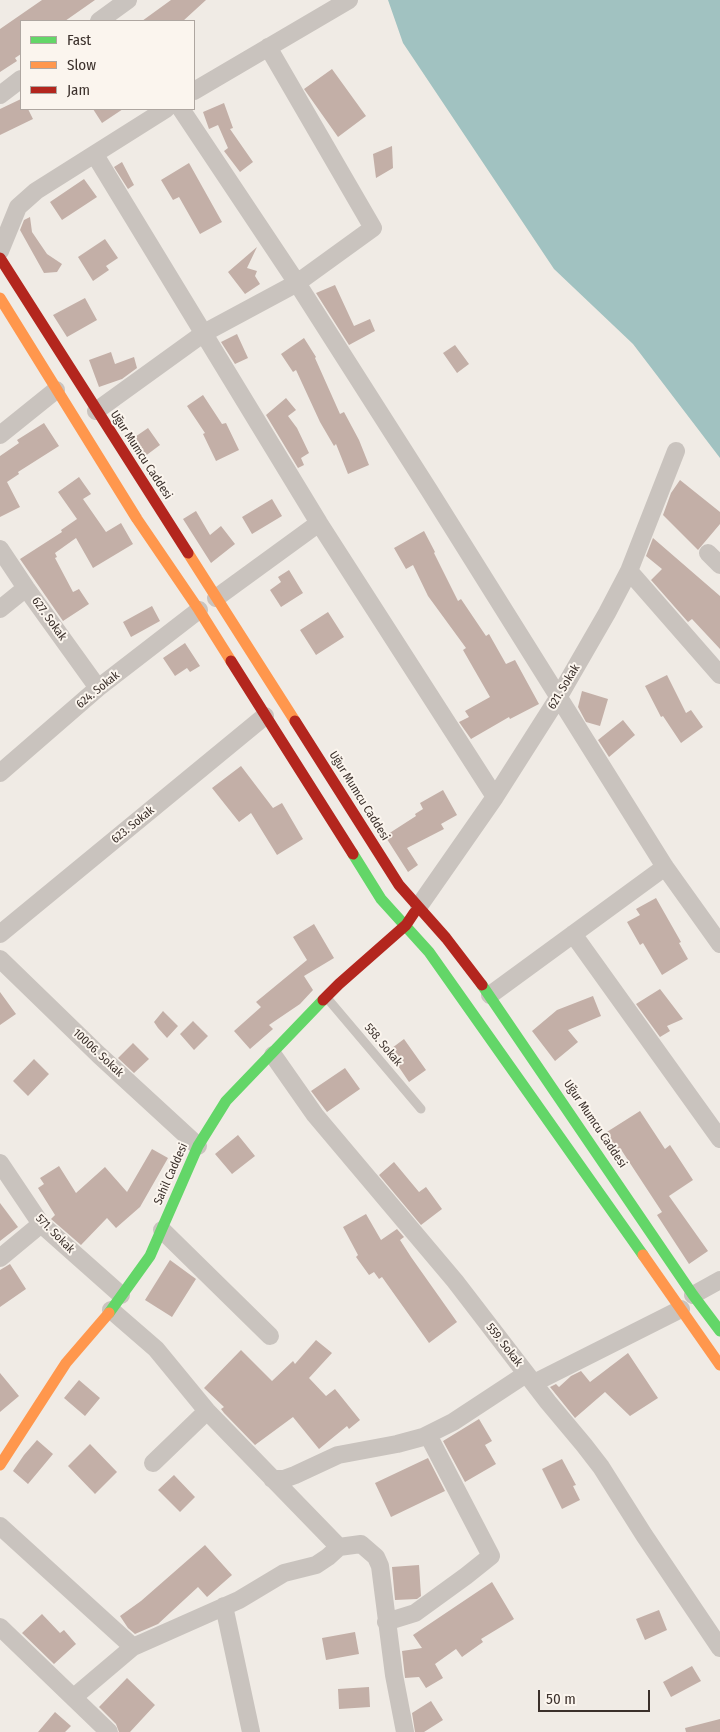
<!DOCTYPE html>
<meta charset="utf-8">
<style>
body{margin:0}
#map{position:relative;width:720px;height:1732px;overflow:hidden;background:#f0ebe5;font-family:"Fira Sans Condensed",sans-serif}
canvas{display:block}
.legend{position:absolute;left:20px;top:20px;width:175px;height:90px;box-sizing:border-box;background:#fbf5ee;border:1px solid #aea6a0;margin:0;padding:6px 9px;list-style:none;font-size:15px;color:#3b302b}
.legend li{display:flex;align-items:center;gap:10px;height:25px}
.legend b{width:25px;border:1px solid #aea6a0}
.scale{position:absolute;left:538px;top:1690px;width:112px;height:22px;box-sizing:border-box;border:2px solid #3b302b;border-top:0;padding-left:6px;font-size:15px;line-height:18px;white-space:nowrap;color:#3b302b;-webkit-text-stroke:4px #fbf5ee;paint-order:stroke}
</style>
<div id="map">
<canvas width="720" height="1732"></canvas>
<ul class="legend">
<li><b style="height:6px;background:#63d668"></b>Fast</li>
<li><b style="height:6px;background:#ff974d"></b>Slow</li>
<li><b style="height:6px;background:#b3261e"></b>Jam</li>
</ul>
<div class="scale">50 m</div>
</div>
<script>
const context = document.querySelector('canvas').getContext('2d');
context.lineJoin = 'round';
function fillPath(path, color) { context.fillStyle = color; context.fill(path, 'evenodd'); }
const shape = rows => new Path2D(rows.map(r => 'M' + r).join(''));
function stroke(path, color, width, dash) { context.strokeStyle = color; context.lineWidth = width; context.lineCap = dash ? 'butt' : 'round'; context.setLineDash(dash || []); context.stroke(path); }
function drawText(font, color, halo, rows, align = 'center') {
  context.font = font + ' "Fira Sans Condensed",sans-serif'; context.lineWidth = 4; context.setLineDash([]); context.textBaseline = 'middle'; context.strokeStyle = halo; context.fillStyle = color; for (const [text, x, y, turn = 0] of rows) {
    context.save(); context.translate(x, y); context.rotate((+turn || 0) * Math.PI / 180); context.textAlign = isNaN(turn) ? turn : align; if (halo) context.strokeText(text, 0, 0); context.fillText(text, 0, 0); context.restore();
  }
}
const water = shape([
 [388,0,720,0,720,458,633,344,554,269,403,43]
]);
const building = shape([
 [42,0,95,0,65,21,21,21,21,54,15,58,17,61,0,72,0,29],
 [171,0,206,0,183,21,142,21],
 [332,69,366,116,338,137,304,89],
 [21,99,21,109,28,109,33,119,0,135,0,109],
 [224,103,233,128,230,129,253,162,240,172,224,151,228,148,218,125,209,129,203,112],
 [93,109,123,109,102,123],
 [392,146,393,168,376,178,373,154],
 [122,162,134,185,128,189,114,167],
 [189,163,222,222,200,234,179,197,173,200,161,180],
 [84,179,97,197,62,220,50,202],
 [30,217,32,232,47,254,62,264,57,272,44,273,20,230,24,220],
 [105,239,118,258,106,266,109,270,93,281,78,257],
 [257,247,247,268,257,271,255,276,260,284,245,294,228,272],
 [335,285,354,326,370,319,375,331,349,345,316,293],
 [85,298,97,320,67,337,53,315],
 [237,334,248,358,235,364,221,342],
 [304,338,316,357,315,358,340,414,344,412,359,440,369,465,348,474,336,444,334,446,320,422,296,370,293,372,281,354],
 [455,345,469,364,457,373,443,353],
 [111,352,115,364,134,357,137,368,122,379,99,387,89,360],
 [203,395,222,424,226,423,239,450,216,461,203,434,205,433,187,406],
 [286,398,296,410,288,416,297,428,309,453,301,458,304,465,298,468,266,415],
 [44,423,59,446,18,472,19,474,7,482,20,507,0,517,0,456,19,443,17,440],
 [148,428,160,445,144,457,132,439],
 [79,477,91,494,83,499,106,532,121,523,133,544,93,568,76,538,55,553,57,557,55,558,73,592,79,589,89,604,63,621,20,559,62,532,61,530,77,519,58,492],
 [680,480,720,512,720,524,698,550,663,515,671,493],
 [272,499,282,516,252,534,242,517],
 [196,511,210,535,221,526,235,544,211,563,183,519],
 [424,531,435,552,434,553,458,601,461,599,486,636,489,634,506,664,515,660,539,704,510,719,509,717,471,739,459,722,469,717,465,711,490,697,463,650,466,648,428,596,413,565,406,569,394,548],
 [653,538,720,596,720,649,692,619,688,622,651,580,662,569,646,556],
 [289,570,303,593,281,607,270,590,281,582,278,577],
 [152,606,160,621,131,637,123,622],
 [328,612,344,637,316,655,300,630],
 [185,643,200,666,190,672,187,668,175,676,163,658],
 [667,675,686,713,691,710,703,727,681,743,663,716,661,717,645,686],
 [582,691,608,699,600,726,586,722,578,707],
 [623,720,635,735,609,757,598,740],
 [241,766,273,808,282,803,303,839,277,855,251,813,239,822,212,788],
 [443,790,457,815,441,824,444,829,407,848,418,865,408,872,385,836,416,816,415,814,423,809,420,803],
 [656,898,681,942,679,943,688,959,662,975,643,943,640,945,627,922,640,915,636,909],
 [314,924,334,958,304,976,313,990,300,1004,269,1025,273,1029,250,1049,234,1031,261,1007,256,1002,307,960,293,937],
 [660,989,683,1019,667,1026,670,1031,660,1037,636,1004],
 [0,992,16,1014,0,1025],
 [593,996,601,1016,568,1030,578,1042,555,1061,532,1031,557,1010],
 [163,1011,178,1026,167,1038,158,1028,154,1022],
 [193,1021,208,1036,194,1050,180,1034],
 [404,1039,426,1070,409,1082,388,1051],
 [133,1043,149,1059,134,1073,118,1058],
 [34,1059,49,1074,28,1096,13,1081],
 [345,1068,360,1089,327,1112,311,1091],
 [640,1111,665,1149,670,1145,693,1180,669,1196,708,1251,689,1264,657,1215,662,1212,622,1151,615,1155,602,1135],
 [238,1135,255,1156,232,1174,215,1154],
 [152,1149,168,1158,140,1207,116,1228,107,1218,81,1245,51,1219,55,1215,38,1188,44,1184,40,1178,59,1166,76,1193,105,1167,127,1192],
 [394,1162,419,1192,426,1187,442,1209,421,1225,379,1175],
 [0,1203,18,1227,0,1241],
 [366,1214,381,1240,397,1229,404,1237,400,1240,411,1257,457,1322,429,1343,382,1277,379,1279,374,1272,369,1275,356,1257,358,1255,343,1227],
 [170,1260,196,1279,172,1317,145,1300],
 [10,1264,26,1289,0,1307,0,1270],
 [316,1340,332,1353,309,1378,326,1396,335,1389,360,1420,349,1429,347,1426,319,1449,293,1417,255,1445,224,1413,221,1409,224,1407,204,1388,241,1350,272,1381,293,1361,295,1364],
 [628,1353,658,1398,630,1416,605,1392,575,1418,550,1387,556,1384,559,1387,571,1376,581,1371,590,1382],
 [0,1373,19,1396,0,1412],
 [79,1380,100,1398,85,1416,64,1398],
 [479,1419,492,1441,485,1445,496,1464,465,1482,443,1441],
 [37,1440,53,1454,28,1484,13,1471,24,1455],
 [90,1444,117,1472,95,1494,68,1466],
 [428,1458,445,1491,391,1517,375,1483],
 [562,1459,576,1485,573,1486,580,1500,562,1509,542,1469],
 [174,1475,195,1497,180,1512,158,1490],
 [205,1545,232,1575,207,1597,198,1587,158,1624,135,1634,128,1628,120,1616,141,1601],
 [419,1565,421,1596,417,1599,395,1600,392,1567],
 [492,1582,514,1619,481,1639,483,1642,462,1657,456,1649,435,1664,443,1678,426,1688,419,1677,405,1678,402,1651,422,1648,413,1635],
 [659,1610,667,1630,645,1640,636,1619],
 [42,1614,60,1633,64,1630,76,1644,54,1664,22,1633],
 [355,1632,359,1654,326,1660,322,1638],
 [692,1666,701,1681,671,1697,663,1682],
 [127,1678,155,1705,130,1732,119,1732,116,1724,99,1707],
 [369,1687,370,1707,339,1709,338,1689],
 [431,1701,443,1720,424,1732,415,1732,412,1713],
 [55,1712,71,1726,65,1732,38,1732],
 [720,1719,720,1732,686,1732,685,1728]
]);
const lane = shape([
 [327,998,421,1109]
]);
const street = shape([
 [99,21,128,0],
 [194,91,349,0],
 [0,95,21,79],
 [181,109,297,283,429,490,665,867,720,944],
 [95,155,319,523,495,797],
 [0,251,18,207,36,191,166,109],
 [96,411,204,333,297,283,373,228,268,47],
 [0,435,56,390],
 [0,549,26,588,98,688],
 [708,553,720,565],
 [629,571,720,675],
 [216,598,319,523],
 [0,609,26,588],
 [0,773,98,688,199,610],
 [419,906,495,797,558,698,607,613,629,571,676,451],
 [0,934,265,716],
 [573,934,720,1139],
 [0,959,99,1055,198,1146],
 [490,995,665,867],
 [273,1055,315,1115,455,1281,548,1402,584,1445,601,1467,644,1535,720,1648],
 [0,1163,41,1224,121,1295],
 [162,1230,270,1336],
 [0,1258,41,1224],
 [693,1295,720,1280],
 [111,1310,156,1349,207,1411,339,1547],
 [534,1383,681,1309],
 [153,1463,207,1411],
 [272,1479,284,1479,295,1475,338,1455,397,1444,423,1437,453,1422,526,1374],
 [0,1526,133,1647],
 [224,1606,251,1732],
 [386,1622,415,1613,466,1576,491,1556,428,1435],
 [0,1627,109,1732],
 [74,1697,133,1647,239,1600,284,1573,316,1565,328,1557,339,1547,361,1544,376,1557,380,1566,394,1675,405,1732]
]);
const fast = shape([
 [353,854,381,899,429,952,643,1255],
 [482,985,693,1295,720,1331],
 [109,1313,150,1256,198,1146,226,1101,323,1000]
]);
const slow = shape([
 [0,298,137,519,199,610,231,661],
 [188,553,295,721],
 [643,1255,720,1365],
 [0,1465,66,1363,109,1313]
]);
const jam = shape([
 [0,258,188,553],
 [231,661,353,854],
 [295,721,399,885,446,938,482,985],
 [323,1000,339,984,406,925,414,913]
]);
const streetNames = [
 ["Uğur Mumcu Caddesi",141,455,57],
 ["627. Sokak",49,619,54],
 ["621. Sokak",564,687,-59],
 ["624. Sokak",98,690,-39],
 ["Uğur Mumcu Caddesi",359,796,58],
 ["623. Sokak",133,825,-39],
 ["558. Sokak",383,1045,50],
 ["10006. Sokak",98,1053,43],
 ["Uğur Mumcu Caddesi",595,1124,56],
 ["Sahil Caddesi",171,1174,-66],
 ["571. Sokak",55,1234,45],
 ["559. Sokak",504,1345,52]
];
fillPath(water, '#a1c2c1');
fillPath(building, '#c3afa7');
stroke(lane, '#c9c3be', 9);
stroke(street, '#c9c3be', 18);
stroke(fast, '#63d668', 11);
stroke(slow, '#ff974d', 11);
stroke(jam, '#b3261e', 11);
drawText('12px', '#3b302b', '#fbf5ee', streetNames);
</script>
